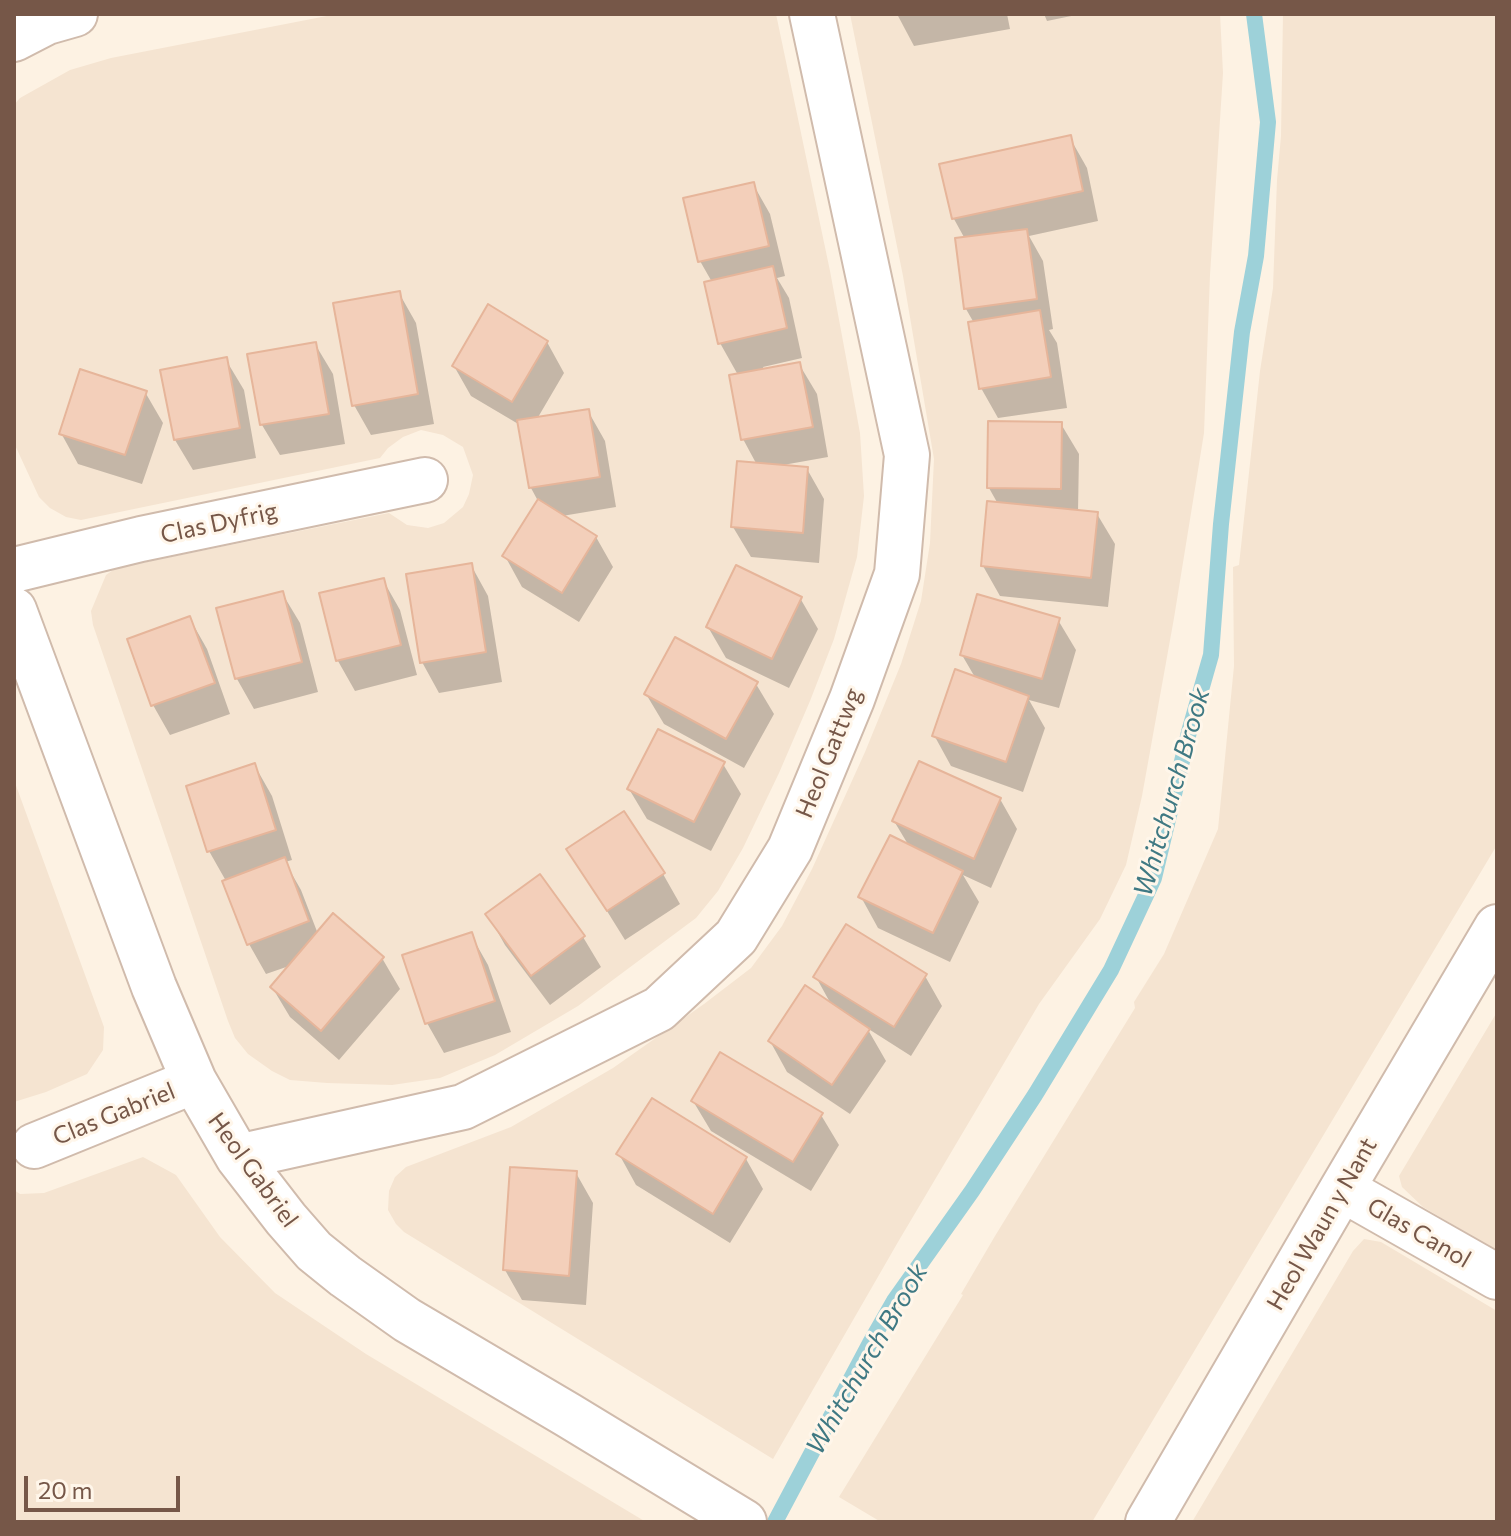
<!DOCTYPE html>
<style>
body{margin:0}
#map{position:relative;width:1511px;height:1536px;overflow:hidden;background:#fdf2e3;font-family:Commissioner,sans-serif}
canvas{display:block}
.frame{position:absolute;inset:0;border:16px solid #765748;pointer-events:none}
.scale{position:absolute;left:24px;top:1476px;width:156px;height:36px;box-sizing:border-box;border:4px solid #765748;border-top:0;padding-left:10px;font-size:24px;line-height:28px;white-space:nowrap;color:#765748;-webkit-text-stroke:6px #fff6ea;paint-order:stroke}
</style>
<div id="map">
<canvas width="1511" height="1536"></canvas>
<div class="frame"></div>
<div class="scale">20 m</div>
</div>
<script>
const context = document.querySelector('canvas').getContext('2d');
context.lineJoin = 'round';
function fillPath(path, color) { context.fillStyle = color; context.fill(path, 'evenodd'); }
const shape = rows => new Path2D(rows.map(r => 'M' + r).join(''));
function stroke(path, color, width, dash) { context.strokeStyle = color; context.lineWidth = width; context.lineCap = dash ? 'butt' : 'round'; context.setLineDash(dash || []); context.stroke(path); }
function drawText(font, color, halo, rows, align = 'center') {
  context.font = font + ' Commissioner,sans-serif'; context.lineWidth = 6; context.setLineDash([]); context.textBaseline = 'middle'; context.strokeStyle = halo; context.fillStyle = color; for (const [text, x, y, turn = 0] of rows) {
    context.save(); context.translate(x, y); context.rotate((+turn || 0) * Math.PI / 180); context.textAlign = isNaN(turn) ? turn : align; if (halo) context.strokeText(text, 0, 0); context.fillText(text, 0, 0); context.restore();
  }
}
const residential = shape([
 [337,14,776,14,830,271,860,433,864,496,857,557,834,639,810,701,779,773,743,848,718,891,696,918,578,1006,495,1055,440,1078,392,1085,327,1083,290,1080,272,1071,248,1054,235,1038,228,1021,93,625,91,611,106,575,116,568,389,513,407,525,428,528,444,523,463,507,469,494,473,475,463,447,443,435,421,430,403,437,388,448,380,458,81,520,66,517,50,508,39,497,14,443,14,105,20,98,70,70,111,58],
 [850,14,1220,14,1223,73,1210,275,1204,433,1174,618,1142,796,1126,865,1100,919,1039,1004,898,1242,773,1459,404,1232,396,1224,388,1210,389,1191,395,1177,406,1167,511,1127,613,1068,704,1004,751,968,782,926,812,869,865,752,901,664,921,601,930,543,934,459,903,276],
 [1283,14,1497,14,1497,845,1092,1522,881,1522,839,1497,963,1295,961,1294,995,1236,1135,1008,1134,1002,1164,954,1218,829,1234,666,1233,567,1239,565,1260,371,1273,288,1277,180,1281,136],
 [14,780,104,1027,103,1050,87,1074,46,1092,14,1102],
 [1497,1012,1497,1251,1423,1207,1402,1187,1399,1176],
 [143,1157,176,1175,220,1237,275,1293,366,1354,646,1522,14,1522,14,1190,20,1194,44,1193],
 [1364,1239,1381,1242,1497,1311,1497,1522,1192,1522,1353,1251]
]);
const shadow = shape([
 [897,14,906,14,906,16,919,14,1007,14,1010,29,914,46],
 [1044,14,1081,14,1047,21],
 [1070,138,1087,168,1098,221,1029,236,1043,261,1053,329,1049,330,1057,343,1067,408,998,418,981,388,974,323,966,309,957,240,965,239,954,219],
 [753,184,770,214,785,276,777,278,789,298,802,358,763,367,764,370,799,364,817,394,828,457,783,465,807,469,824,499,819,563,751,557,733,527,757,465,743,439,738,375,720,343,712,282,700,261],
 [399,293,416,323,434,424,371,435,354,405],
 [547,342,564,373,537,419,588,411,605,441,616,507,562,516,596,537,613,567,579,622,522,587,505,556,538,501,531,488,520,425,471,396,454,366],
 [315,344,333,374,345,444,280,455,262,425,250,355],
 [226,360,244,390,256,458,193,470,175,440],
 [145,392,163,423,142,484,78,464,61,433],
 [1061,424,1079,454,1078,512,1097,514,1115,544,1108,607,1000,596,983,566,998,504,989,488],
 [471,565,488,596,502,682,439,693,422,662],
 [383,580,400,610,417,675,355,691,338,661,322,595],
 [282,593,300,623,318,692,254,709,237,679,219,610],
 [800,598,818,629,789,688,726,658,708,627],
 [190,619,207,649,230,714,170,735,153,705],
 [1058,620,1076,650,1059,708,1029,700,1045,728,1023,792,951,766,934,735,976,679,962,655],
 [756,684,774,714,744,768,664,724,646,694],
 [723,764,741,794,711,851,647,819,629,789],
 [255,766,272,796,292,860,285,862,301,890,318,934,382,958,400,989,339,1060,290,1017,272,987,292,965,266,974,249,944,226,881,209,851],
 [1000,799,1017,829,991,888,963,875,979,902,950,962,878,928,861,897,909,846,894,821],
 [569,850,663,874,680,904,625,940],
 [539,877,583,937,601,967,550,1005,505,945,488,915],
 [471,935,488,965,511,1032,444,1053,427,1023],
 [925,976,942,1006,911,1056,867,1028,886,1061,850,1114,787,1072,770,1041,832,1006,816,977],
 [693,1101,821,1115,839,1145,811,1191,711,1131],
 [619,1154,746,1159,763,1189,730,1243,636,1185],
 [576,1173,593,1203,586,1305,522,1300,505,1270]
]);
const stream = shape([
 [775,1522,870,1343,894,1301,972,1191,1035,1095,1111,970,1154,878,1189,732,1211,655,1221,524,1242,332,1256,256,1268,122,1254,14]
]);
const building = shape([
 [1071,135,1083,191,952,219,939,164,1071,135],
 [754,182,769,246,698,262,683,198,754,182],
 [1027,229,1037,299,964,309,955,238,1027,229],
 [773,266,787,328,718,344,704,282,773,266],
 [400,291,418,394,352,406,333,303,400,291],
 [488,304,548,341,512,402,452,366,488,304],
 [1040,310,1051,377,979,389,968,322,1040,310],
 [316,342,329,414,260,425,247,354,316,342],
 [227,357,240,428,174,440,160,370,227,357],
 [800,362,813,427,741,440,729,375,800,362],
 [80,369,147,391,125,455,59,434,80,369],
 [589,409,600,477,529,488,517,420,589,409],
 [988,421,1062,422,1061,489,987,488,988,421],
 [737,461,808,467,803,533,731,527,737,461],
 [538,499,597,536,562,593,502,556,538,499],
 [987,501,1098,512,1091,578,981,566,987,501],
 [472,563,486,652,420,663,406,574,472,563],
 [736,565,802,597,772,659,706,627,736,565],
 [384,578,401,645,336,661,319,593,384,578],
 [283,591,302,662,235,679,216,608,283,591],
 [977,594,1060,618,1042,679,960,655,977,594],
 [190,616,215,683,151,706,127,639,190,616],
 [675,637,758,682,726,739,644,694,675,637],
 [955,669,1029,696,1006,762,932,736,955,669],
 [658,729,725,762,694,822,627,789,658,729],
 [919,761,1001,798,974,859,892,821,919,761],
 [255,763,276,830,207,852,186,786,255,763],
 [624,811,665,873,607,911,566,849,624,811],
 [890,835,963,871,933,933,858,897,890,835],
 [285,857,309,921,247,945,222,881,285,857],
 [540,874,585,936,531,976,485,914,540,874],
 [333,913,384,957,321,1031,270,987,333,913],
 [846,924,927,974,894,1027,813,977,846,924],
 [472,932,495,1001,425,1024,402,955,472,932],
 [805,985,870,1029,832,1085,768,1041,805,985],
 [720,1052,823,1113,793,1162,691,1101,720,1052],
 [652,1098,747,1157,713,1214,616,1154,652,1098],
 [510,1167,577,1171,569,1276,503,1270,510,1167]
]);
const minor = shape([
 [14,39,47,22,75,14],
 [14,570,141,539,425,480],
 [14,610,154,987,194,1081,238,1157,286,1219,314,1251,345,1276,407,1320,568,1415,744,1522],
 [34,1146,194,1081],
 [238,1157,463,1107,659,1009,736,937,790,849,852,699,897,574,907,455,812,14],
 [1342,1189,1497,1277],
 [1148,1522,1342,1189,1497,927]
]);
const streetNames = [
 ["Clas Dyfrig",219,523,-12],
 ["Heol Gattwg",829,753,-68],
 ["Clas Gabriel",114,1114,-22],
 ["Heol Gabriel",253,1170,54],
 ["Heol Waun y Nant",1322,1224,-60],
 ["Glas Canol",1419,1233,30]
];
const waterNames = [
 ["Whitchurch Brook",1172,792,-74],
 ["Whitchurch Brook",867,1359,-60]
];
fillPath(residential, '#f5e4d1');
fillPath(shadow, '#0003');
stroke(stream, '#9dd1d9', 16);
fillPath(building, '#f3cfba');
stroke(building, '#e6b59a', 2);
stroke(minor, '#d0bbac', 48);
stroke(minor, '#fff', 44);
drawText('24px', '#765748', '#fff6ea', streetNames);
drawText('italic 26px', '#3f7983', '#fff6ea', waterNames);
</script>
